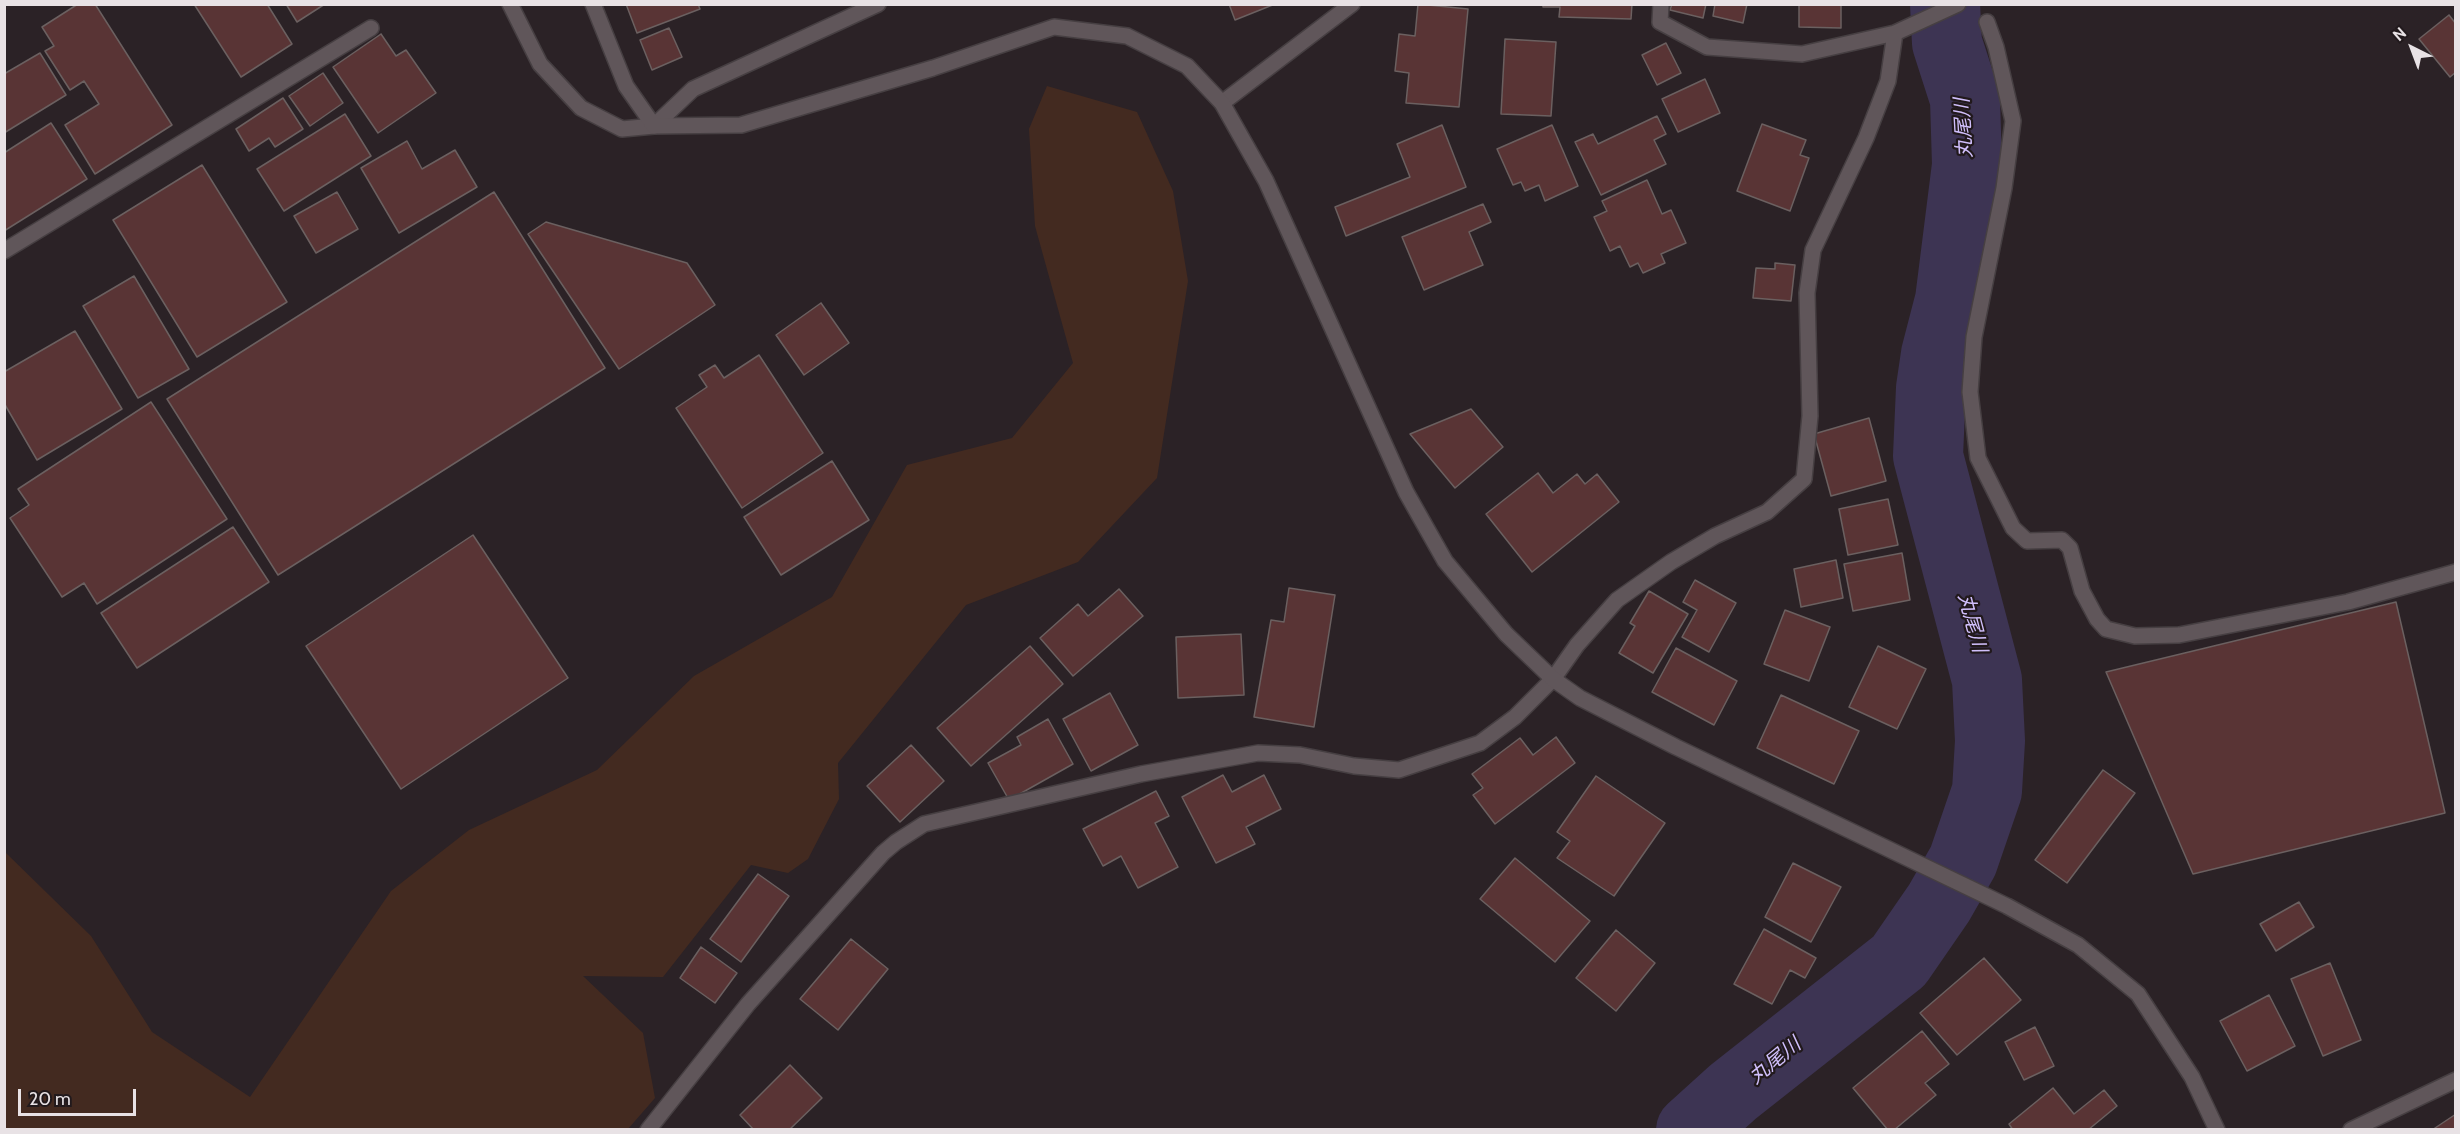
<!DOCTYPE html>
<meta charset="utf-8">
<style>
body{margin:0}
#map{position:relative;width:2460px;height:1134px;overflow:hidden;background:#2b2226;font-family:Cabin,sans-serif}
canvas{display:block}
.frame{position:absolute;inset:0;border:6px solid #e8e2e5;pointer-events:none}
.north{position:absolute;left:2382px;top:18px;width:60px;height:60px;-webkit-text-stroke:4px #21191c;paint-order:stroke;rotate:318deg;font-size:16px;font-weight:700;line-height:24px;text-align:center;color:#e8e2e5}
.north::after{content:'';display:block;margin:auto;width:21px;height:27px;background:#e8e2e5;clip-path:polygon(50% 0,100% 100%,50% 72%,0 100%)}
.scale{position:absolute;left:18px;top:1089px;width:118px;height:27px;box-sizing:border-box;border:3px solid #e8e2e5;border-top:0;padding-left:8px;font-size:18px;line-height:21px;white-space:nowrap;color:#e8e2e5;-webkit-text-stroke:4px #21191c;paint-order:stroke}
</style>
<div id="map">
<canvas width="2460" height="1134"></canvas>
<div class="frame"></div>
<div class="north">N</div>
<div class="scale">20 m</div>
</div>
<script>
const context = document.querySelector('canvas').getContext('2d');
context.lineJoin = 'round';
function fillPath(path, color) { context.fillStyle = color; context.fill(path, 'evenodd'); }
const shape = rows => new Path2D(rows.map(r => 'M' + r).join(''));
function stroke(path, color, width, dash) { context.strokeStyle = color; context.lineWidth = width; context.lineCap = dash ? 'butt' : 'round'; context.setLineDash(dash || []); context.stroke(path); }
function drawText(font, color, halo, rows, align = 'center') {
  context.font = font + ' Cabin,"Noto Sans JP",sans-serif'; context.lineWidth = 4.5; context.setLineDash([]); context.textBaseline = 'middle'; context.strokeStyle = halo; context.fillStyle = color; for (const [text, x, y, turn = 0] of rows) {
    context.save(); context.translate(x, y); context.rotate((+turn || 0) * Math.PI / 180); context.textAlign = isNaN(turn) ? turn : align; if (halo) context.strokeText(text, 0, 0); context.fillText(text, 0, 0); context.restore();
  }
}
const green = shape([
 [1047,86,1137,112,1173,191,1188,281,1157,478,1078,562,966,605,838,763,839,799,808,859,788,873,751,865,663,977,583,976,643,1033,655,1098,628,1129,5,1129,5,852,91,936,152,1032,250,1097,391,891,469,830,597,770,694,676,832,597,907,465,1012,438,1073,363,1035,226,1029,129]
]);
const river = shape([
 [1691,1130,1733,1092,1899,961,1939,903,1963,861,1987,791,1990,741,1987,680,1928,456,1931,388,1936,354,1950,300,1967,165,1965,99,1947,43,1945,4]
]);
const building = shape([
 [78,4,95,4,172,125,95,174,65,125,99,104,84,81,70,90,45,51,54,46,42,27,78,4],
 [194,4,267,4,292,44,241,77,194,4],
 [286,4,325,4,297,22,286,4],
 [626,4,698,4,700,9,637,33,626,4],
 [1229,4,1275,4,1235,20,1229,4],
 [1418,4,1468,9,1459,107,1406,103,1409,73,1395,71,1399,34,1415,36,1418,4],
 [1543,4,1632,4,1631,19,1559,17,1560,7,1543,7,1543,4],
 [1672,4,1706,4,1703,18,1670,10,1672,4],
 [1715,4,1747,4,1743,23,1713,16,1715,4],
 [1799,4,1841,4,1841,28,1799,27,1799,4],
 [2449,15,2456,24,2456,72,2450,77,2419,39,2449,15],
 [669,28,682,57,652,70,640,40,669,28],
 [381,34,396,56,406,50,436,93,378,133,333,67,381,34],
 [1505,39,1556,42,1551,116,1501,114,1505,39],
 [1666,43,1681,73,1657,85,1642,55,1666,43],
 [40,53,66,95,4,133,4,74,40,53],
 [323,73,343,103,310,126,289,96,323,73],
 [1705,79,1720,113,1678,132,1662,99,1705,79],
 [283,98,303,129,275,147,269,138,249,151,236,129,283,98],
 [345,114,371,156,284,211,257,169,345,114],
 [1657,116,1666,134,1654,140,1666,164,1601,195,1575,142,1593,134,1598,144,1657,116],
 [51,123,87,179,4,231,4,153,51,123],
 [1762,124,1806,140,1800,155,1809,158,1790,211,1737,191,1762,124],
 [1442,125,1466,187,1346,236,1335,207,1410,177,1397,144,1442,125],
 [1552,125,1578,186,1545,201,1539,185,1525,191,1521,182,1513,185,1497,149,1552,125],
 [407,141,422,169,455,150,477,187,399,233,361,168,407,141],
 [202,165,287,302,197,357,113,220,202,165],
 [1647,180,1662,214,1671,210,1686,243,1661,254,1665,263,1643,273,1638,263,1630,267,1620,246,1610,251,1594,217,1607,211,1602,201,1647,180],
 [337,192,358,229,316,253,294,216,337,192],
 [494,192,605,368,278,575,167,399,494,192],
 [1483,204,1491,222,1469,232,1483,265,1424,290,1402,237,1483,204],
 [546,222,687,263,715,305,619,369,528,234,546,222],
 [1775,263,1795,265,1791,301,1753,298,1756,268,1775,269,1775,263],
 [134,276,189,369,138,398,83,306,134,276],
 [821,303,849,343,804,375,776,335,821,303],
 [75,331,122,409,37,460,4,403,4,372,75,331],
 [759,355,823,453,742,508,676,408,707,387,699,375,715,365,724,378,759,355],
 [151,402,227,519,97,604,84,583,62,597,10,518,29,505,18,489,151,402],
 [1471,409,1503,447,1455,488,1410,434,1471,409],
 [1869,418,1886,481,1831,496,1814,434,1869,418],
 [832,461,869,520,781,575,744,517,832,461],
 [1538,473,1553,493,1577,474,1585,484,1597,474,1619,502,1532,572,1486,514,1538,473],
 [1888,499,1898,545,1848,555,1839,509,1888,499],
 [233,527,269,582,137,668,101,613,233,527],
 [473,535,568,678,401,789,306,646,473,535],
 [1902,553,1910,600,1853,611,1844,564,1902,553],
 [1836,560,1843,598,1801,607,1794,569,1836,560],
 [1695,580,1736,603,1709,652,1682,637,1697,610,1683,602,1695,580],
 [1289,588,1335,595,1314,727,1254,717,1271,620,1284,622,1289,588],
 [1119,589,1143,616,1073,676,1040,638,1078,604,1088,616,1119,589],
 [1649,591,1688,614,1653,673,1619,653,1635,626,1630,623,1649,591],
 [2396,602,2445,813,2193,874,2106,672,2396,602],
 [1785,610,1830,627,1809,681,1764,664,1785,610],
 [1241,634,1244,695,1178,698,1176,637,1241,634],
 [1030,646,1063,684,971,766,937,728,1030,646],
 [1878,646,1926,669,1897,729,1849,707,1878,646],
 [1676,648,1737,681,1714,725,1652,692,1676,648],
 [1110,693,1138,745,1091,771,1063,719,1110,693],
 [1781,695,1859,731,1834,784,1757,748,1781,695],
 [1048,719,1073,764,1009,800,988,763,1021,745,1017,737,1048,719],
 [1556,737,1575,763,1495,824,1473,795,1483,788,1472,774,1520,738,1533,755,1556,737],
 [911,745,944,781,900,822,867,786,911,745],
 [2103,770,2135,793,2067,883,2035,860,2103,770],
 [1223,775,1232,792,1264,775,1281,809,1246,827,1255,844,1216,863,1182,797,1223,775],
 [1596,776,1665,823,1614,896,1557,858,1570,841,1557,832,1596,776],
 [1156,791,1169,816,1155,823,1178,867,1138,888,1121,856,1103,866,1083,829,1156,791],
 [1515,858,1590,921,1555,962,1480,899,1515,858],
 [1793,863,1841,887,1811,942,1765,917,1793,863],
 [758,874,789,896,741,962,710,939,758,874],
 [2299,902,2314,927,2276,951,2260,924,2299,902],
 [1764,929,1816,958,1805,978,1790,970,1772,1004,1734,984,1764,929],
 [1616,930,1655,963,1616,1011,1576,978,1616,930],
 [851,939,888,969,838,1030,800,999,851,939],
 [701,947,737,973,715,1003,680,978,701,947],
 [1984,958,2021,1000,1957,1055,1920,1013,1984,958],
 [2330,963,2361,1040,2323,1056,2291,979,2330,963],
 [2269,995,2295,1046,2247,1071,2220,1021,2269,995],
 [2035,1027,2054,1066,2024,1080,2005,1042,2035,1027],
 [1922,1031,1949,1064,1925,1083,1936,1095,1894,1130,1888,1130,1853,1088,1922,1031],
 [790,1065,822,1098,789,1130,754,1130,740,1115,790,1065],
 [2053,1088,2074,1114,2104,1090,2117,1106,2088,1130,2013,1130,2009,1124,2053,1088],
 [2456,1114,2456,1130,2432,1130,2456,1114]
]);
const lane = shape([
 [1987,22,1996,47,2013,121,2004,188,1974,337,1970,392,1978,458,2013,528,2027,541,2062,540,2070,548,2082,591,2097,619,2106,629,2135,636,2179,635,2348,602,2456,572],
 [4,251,371,28]
]);
const street = shape([
 [510,4,540,64,581,108,622,129,654,126,693,89,878,4],
 [1661,4,1660,22,1707,47,1802,54,1895,33,1958,4],
 [1222,103,1352,4],
 [648,1130,748,1004,883,853,896,842,924,824,1141,774,1258,753,1300,755,1354,766,1399,770,1480,743,1515,717,1553,679,1577,645,1617,600,1671,562,1715,536,1767,512,1804,479,1810,416,1807,293,1813,250,1866,138,1888,81,1895,33]
]);
const secondary = shape([
 [593,4,626,86,654,126,741,125,933,68,1054,27,1127,36,1187,66,1222,103,1266,181,1406,492,1445,561,1506,634,1553,679,1580,698,1676,747,2007,906,2078,945,2138,994,2192,1077,2217,1130],
 [2351,1130,2456,1080]
]);
const waterNames = [
 ["丸尾川",1964,128,-93],
 ["丸尾川",1972,623,75],
 ["丸尾川",1775,1061,-39]
];
fillPath(green, '#432a20');
stroke(river, '#3d3453', 70);
fillPath(building, '#593435');
stroke(building, '#6b6060', 1.5);
stroke(lane, '#463f42', 18);
stroke(street, '#463f42', 18);
stroke(secondary, '#463f42', 18);
stroke(lane, '#60565a', 15);
stroke(street, '#60565a', 15);
stroke(secondary, '#60565a', 15);
drawText('italic 20px', '#d0bffb', '#21191c', waterNames);
</script>
